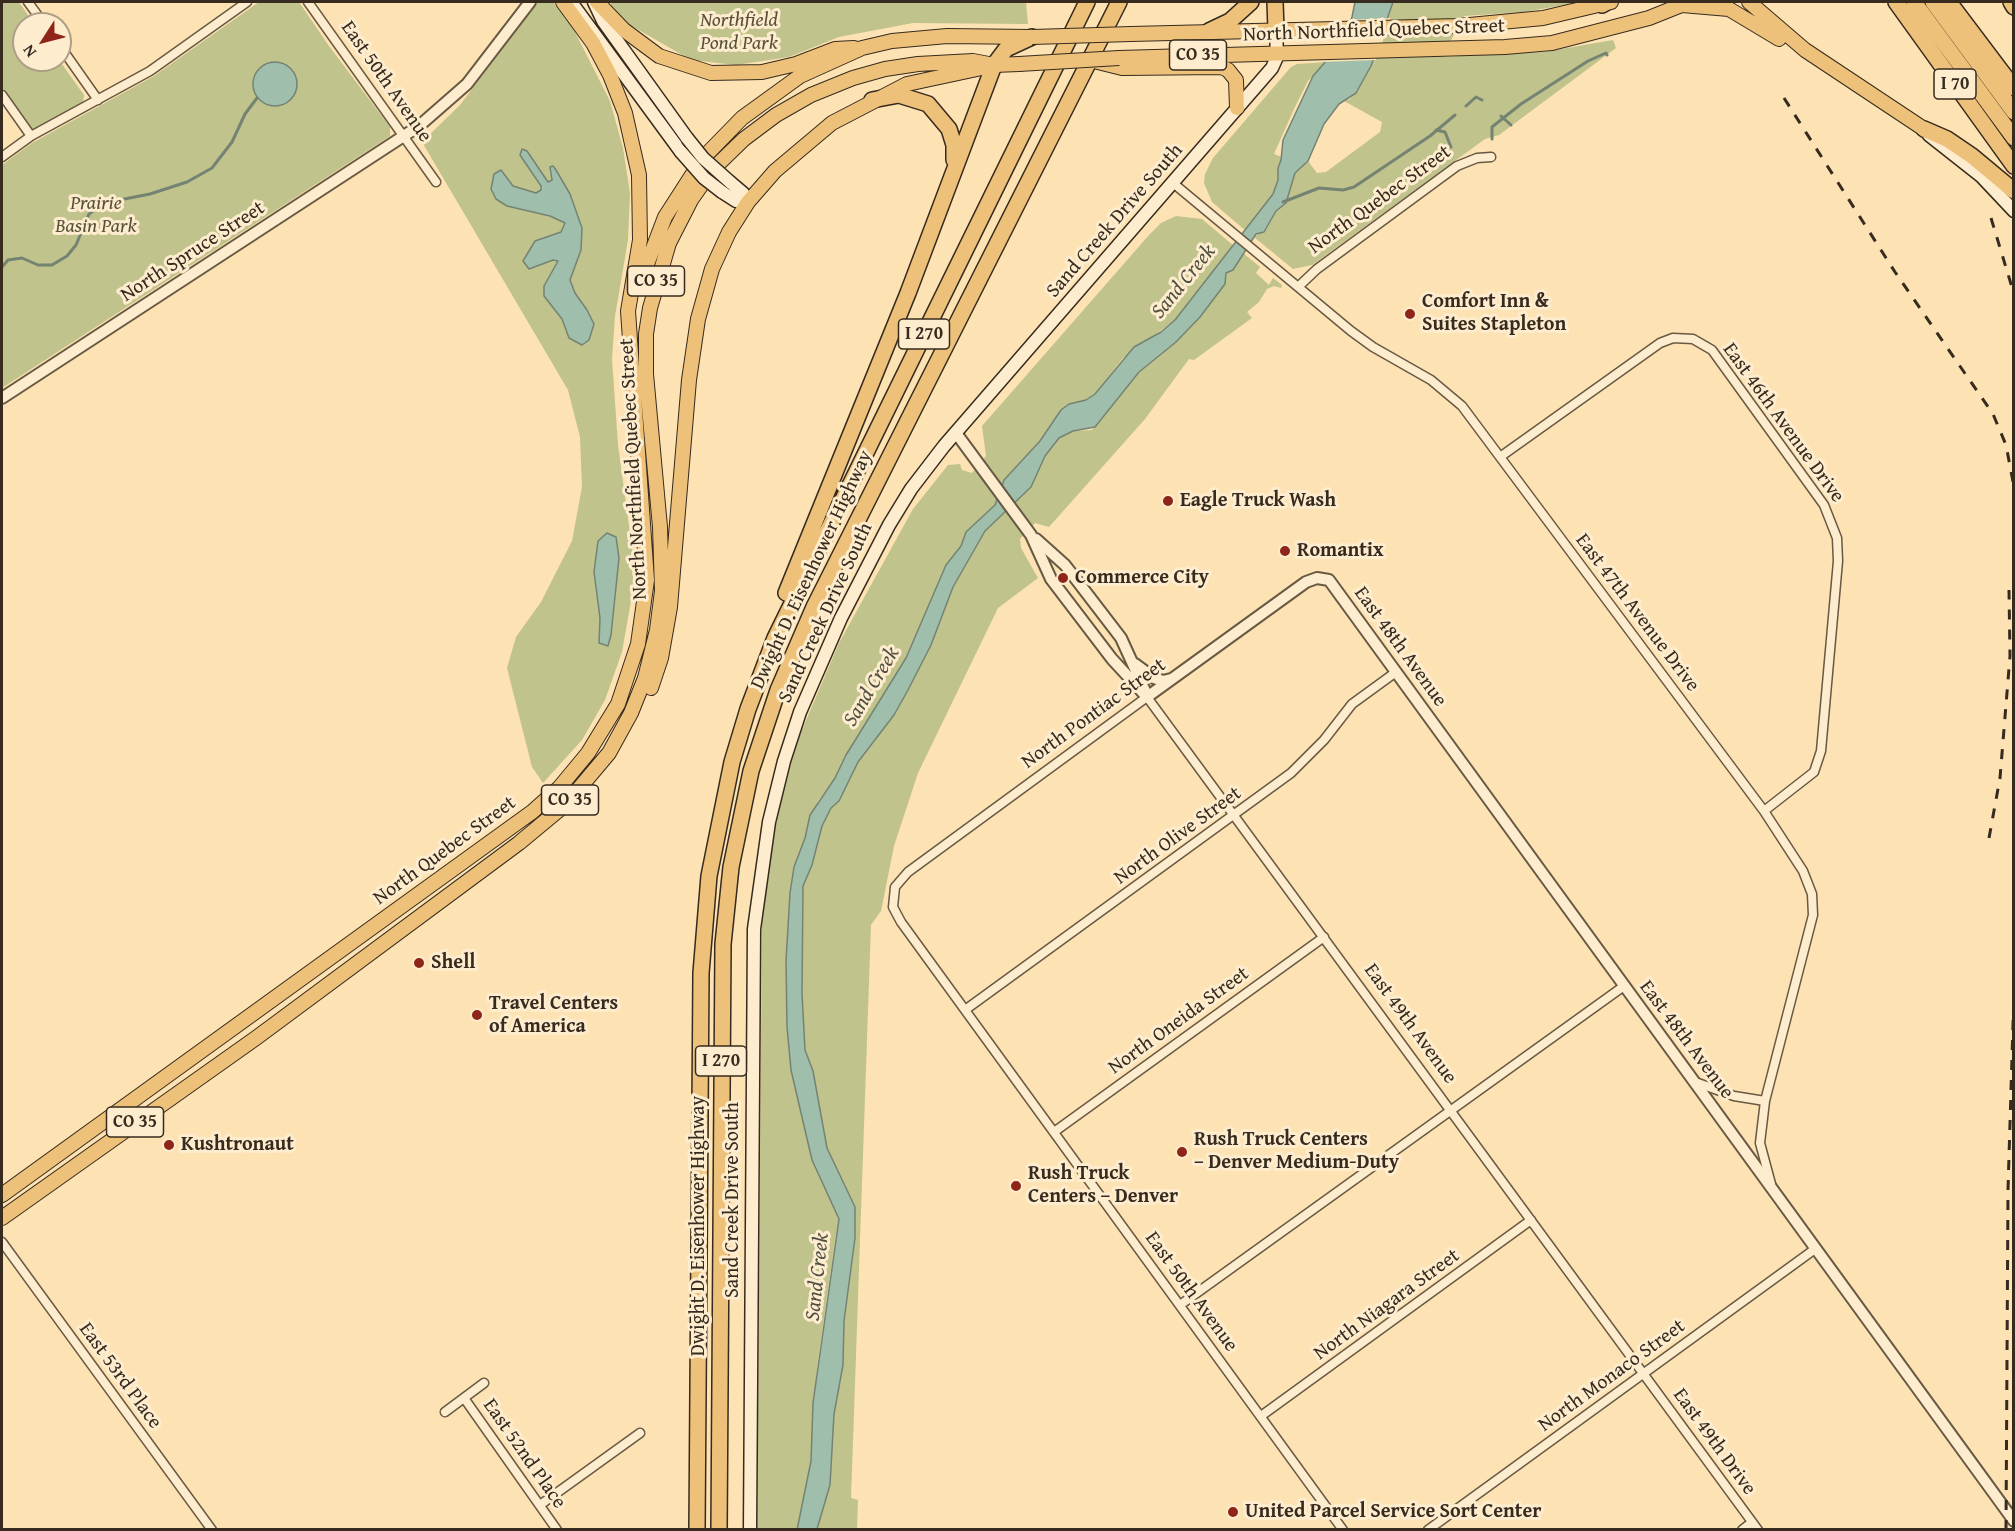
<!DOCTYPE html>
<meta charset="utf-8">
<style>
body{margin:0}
#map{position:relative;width:2015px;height:1531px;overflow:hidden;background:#fde2b3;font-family:"Gentium Book Plus",serif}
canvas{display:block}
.frame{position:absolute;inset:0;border:3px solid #362b1e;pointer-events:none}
.north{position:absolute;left:12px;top:12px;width:60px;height:60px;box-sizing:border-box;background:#feecce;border:2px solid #ae9f88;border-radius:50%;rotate:234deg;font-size:16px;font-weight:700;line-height:24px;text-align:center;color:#362b1e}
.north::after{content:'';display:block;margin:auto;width:21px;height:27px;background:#8f2418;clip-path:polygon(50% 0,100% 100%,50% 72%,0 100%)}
</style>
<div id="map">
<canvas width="2015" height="1531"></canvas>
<div class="frame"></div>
<div class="north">N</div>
</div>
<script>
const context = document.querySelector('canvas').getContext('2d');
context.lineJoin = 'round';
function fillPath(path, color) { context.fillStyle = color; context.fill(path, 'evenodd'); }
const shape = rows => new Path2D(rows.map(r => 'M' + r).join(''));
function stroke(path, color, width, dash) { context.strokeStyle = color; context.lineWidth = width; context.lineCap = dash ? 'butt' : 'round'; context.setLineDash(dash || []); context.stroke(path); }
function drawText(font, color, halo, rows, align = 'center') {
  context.font = font + ' "Gentium Book Plus",serif'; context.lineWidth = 6; context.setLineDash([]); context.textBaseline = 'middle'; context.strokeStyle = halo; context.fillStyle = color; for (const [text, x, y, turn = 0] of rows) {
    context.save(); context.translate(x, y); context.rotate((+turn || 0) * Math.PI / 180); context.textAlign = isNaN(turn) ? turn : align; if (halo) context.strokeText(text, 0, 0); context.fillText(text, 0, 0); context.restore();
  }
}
const green = shape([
 [2,2,19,2,34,24,24,24,24,60,59,60,84,95,83,103,32,130,2,87],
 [259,2,299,2,329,46,390,127,390,136,2,388,2,165,32,143,154,76],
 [538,2,553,2,574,30,610,101,623,148,630,193,628,240,615,316,612,359,618,445,633,555,633,590,622,652,605,700,582,740,543,783,532,767,507,668,516,637,541,602,572,541,582,487,580,437,568,390,422,142,460,105],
 [611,2,1026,2,1028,24,913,23,839,37,789,57,736,65,691,60,630,25,611,7],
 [1393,2,1581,2,1524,12,1464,16,1442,57,1544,52,1613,40,1616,48,1499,135,1485,139,1312,265,1293,269,1254,237,1267,228,1276,211,1286,203,1295,173,1308,161,1317,173,1326,172,1380,132,1382,122,1344,101,1350,99,1371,66],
 [1327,62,1308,81,1294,109,1274,154,1282,157,1278,180,1273,194,1246,231,1212,202,1204,183,1205,174,1213,158,1291,67,1297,64],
 [1176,216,1202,219,1234,246,1175,320,1123,358,1095,394,1086,400,1061,410,1040,441,1004,480,995,505,966,532,961,546,946,565,906,658,846,755,835,778,818,801,807,826,805,838,794,867,790,893,786,961,791,1070,812,1160,839,1219,839,1228,836,1234,817,1368,811,1461,802,1511,797,1529,757,1530,762,919,777,816,791,763,801,732,839,643,913,509,948,465,960,464,962,470,972,473,986,456,982,426,1149,235,1161,223],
 [1243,253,1260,267,1256,273,1269,285,1273,278,1282,285,1281,288,1274,286,1267,289,1259,302,1247,312,1252,318,1194,360,1189,359,1145,419,1049,527,1035,523,1020,539,1021,548,1038,578,998,608,918,773,894,846,881,911,871,925,851,1498,858,1500,857,1529,817,1529,830,1485,834,1414,843,1365,844,1321,855,1238,855,1207,827,1148,813,1071,805,1050,802,994,803,886,812,865,822,826,831,808,839,801,858,762,894,715,908,690,931,645,953,587,985,531,1031,487,1045,456,1059,438,1073,431,1092,430,1139,372,1176,342,1225,284,1225,273,1236,266]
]);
const water = shape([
 [1355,2,1393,2,1371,66,1356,93,1339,104,1324,124,1308,161,1295,173,1286,203,1276,211,1264,232,1256,234,1233,270,1226,273,1225,284,1200,317,1176,342,1139,372,1095,427,1073,431,1059,438,1045,456,1031,487,985,531,953,587,931,645,908,690,894,715,858,762,839,801,831,808,822,826,812,865,803,886,802,994,805,1050,813,1071,827,1148,855,1207,855,1238,844,1321,843,1365,834,1414,830,1485,817,1529,797,1530,811,1461,813,1403,839,1219,812,1160,791,1070,787,1027,786,961,790,893,794,867,805,838,810,815,835,778,846,755,906,658,946,565,961,546,966,532,995,505,1004,480,1040,441,1061,410,1069,404,1086,400,1095,394,1134,347,1161,332,1175,320,1273,194,1278,180,1278,168,1281,160,1283,140,1313,76,1341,44,1352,17,1355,2],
 '253 84a22 22 0 1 1 44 0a22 22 0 1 1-44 0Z',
 [522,149,527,151,548,182,552,180,550,167,553,166,556,170,570,194,582,228,581,250,570,280,575,293,587,310,594,324,589,340,582,345,569,338,562,319,544,296,544,286,558,261,553,260,529,269,523,261,535,241,561,232,565,223,550,216,507,206,496,199,491,189,494,174,501,170,513,186,536,193,541,190,541,186,520,155,522,149],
 [607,533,616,537,619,558,611,635,608,646,599,643,600,618,594,572,598,541,607,533]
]);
const pier = shape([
 [1391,18,1376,60,1322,62,1338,43,1348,20]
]);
const stream = shape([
 [1466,106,1476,97,1482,100],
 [1501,116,1511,125],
 [1436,130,1445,132,1451,147],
 [1492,139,1492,127,1521,104,1588,61,1606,53,1607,55],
 [1283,202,1319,188,1343,190,1354,187,1430,136,1455,115],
 [2,267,8,260,22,258,38,265,52,265,67,256,76,245,89,214,104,203,150,194,187,182,212,168,232,142,245,114,257,98]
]);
const minor = shape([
 [28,2,44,24],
 [308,2,436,182],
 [60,46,98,100],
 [2,95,31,136],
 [2,157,31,136,150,71,247,2],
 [1173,183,1351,331,1373,347,1431,380,1462,406,1764,811,1803,871,1812,894,1813,915,1765,1101,1760,1143,1771,1184],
 [1298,287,1317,269,1457,166,1477,158,1491,157],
 [1500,457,1660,343,1673,338,1693,339,1712,350,1824,505,1837,538,1838,561,1821,751,1814,772,1764,811],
 [965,1010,1291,773,1324,740,1352,704,1396,672],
 [1695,1082,1734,1096,1765,1101],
 [1054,1132,1324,937],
 [2,1242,212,1530],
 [1180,1305,1624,986],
 [464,1398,557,1530],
 [445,1412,484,1383],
 [1261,1416,1531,1220],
 [540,1505,640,1433],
 [1343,1530,901,922,893,907,895,887,908,872,1147,697,1758,1530],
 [1428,1530,1815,1249],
 [1742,1530,1752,1522]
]);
const tertiary = shape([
 [2,398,419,126,467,84,530,2],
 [956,433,1031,535,1051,579,1112,659,1147,697],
 [1036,539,1065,565,1121,638,1146,693],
 [1135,664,1154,678,1163,681,1171,679],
 [1147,697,1306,582,1317,578,1329,580,2014,1521]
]);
const secondary = shape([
 [571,2,681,152],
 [594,2,603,21,687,138],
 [1929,135,1981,176,2014,211],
 [722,192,736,201,748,202,743,193,730,182],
 [750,1530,754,929,769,822,784,761,800,712,841,618,889,525,911,489,944,446,1272,68,1277,57,1276,30]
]);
const primary = shape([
 [597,2,624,30,659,56,711,73,762,72,796,64,835,49,854,48],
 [1749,2,1805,50,1924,129],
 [1682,5,1729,9,1779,39],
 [1131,34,1459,26,1543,18,1611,2],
 [1119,58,1505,47,1552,43,1649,18,1689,2],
 [1094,61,1122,68,1221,67,1228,70,1236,80,1237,108],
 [641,280,665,217,703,158,742,118,800,76,862,48,892,41,947,36,1032,37],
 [651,688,661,658,670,607,689,380,698,319,712,269,729,232,748,202,775,171,832,123,907,84,991,66],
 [2,1195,532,812,559,788,588,753,618,704,638,644,647,580,628,311,640,240,639,175,625,113,610,75,593,43,563,2],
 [2,1218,256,1038,519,843,566,804,609,753,631,713,645,678,657,630,662,591,660,527,646,374,646,334,650,308,669,243,691,200,712,170,744,139,776,115,811,95,853,78,885,69,918,64,973,61,994,65,1019,64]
]);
const motorway = shape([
 [1275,2,1276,30],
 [1896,2,2014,166],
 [1914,2,2014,138],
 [1933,2,2014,112],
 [1949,2,2014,88],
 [2011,2,2014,7],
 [1602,5,1607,2],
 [1209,31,1230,21,1251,2],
 [872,100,899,95,928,104,949,129,954,145,954,160],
 [1924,129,1947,139,1972,156,2014,191],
 [786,593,908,293,994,65,1006,49,1032,37],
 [697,1530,701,973,709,876,732,762,748,709,775,638,1087,2],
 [719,1530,723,944,731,867,751,771,778,690,814,607,1119,2]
]);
const rail = shape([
 [1784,98,1895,272,1993,414,2006,445,2014,487],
 [1991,218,2014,294],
 [1989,838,2000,778,2010,656,2009,590],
 [2006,1530,2008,1190,2014,991]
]);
const secondaryBridge = shape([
 [687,138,703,158,730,182],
 [681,152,704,178,722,192]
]);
const primaryBridge = shape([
 [1032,37,1131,34],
 [1019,64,1119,58]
]);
const markers = [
 [1410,314,6,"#8f2418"],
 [1168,501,6,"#8f2418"],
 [1285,551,6,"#8f2418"],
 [1063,578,6,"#8f2418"],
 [419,963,6,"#8f2418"],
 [477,1015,6,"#8f2418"],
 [169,1145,6,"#8f2418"],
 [1182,1152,6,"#8f2418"],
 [1016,1186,6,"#8f2418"],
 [1233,1512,6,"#8f2418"]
];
const shields = [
 [1198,55,57],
 [1955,84,42],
 [656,281,57],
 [924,334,51],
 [570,800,57],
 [721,1061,51],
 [135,1122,57]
];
const shieldNames = [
 ["CO 35",1198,55],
 ["I 70",1955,84],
 ["CO 35",656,281],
 ["I 270",924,334],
 ["CO 35",570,800],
 ["I 270",721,1061],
 ["CO 35",135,1122]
];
const parkNames = [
 ["Northfield",739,21],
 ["Pond Park",739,44],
 ["Prairie",96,204],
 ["Basin Park",96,227]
];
const streetNames = [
 ["North Northfield Quebec Street",1374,31,-2],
 ["East 50th Avenue",386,82,55],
 ["North Quebec Street",1380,200,-36],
 ["Sand Creek Drive South",1115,221,-49],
 ["North Spruce Street",193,252,-33],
 ["East 46th Avenue Drive",1783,423,54],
 ["North Northfield Quebec Street",634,469,-93],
 ["Dwight D. Eisenhower Highway",812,570,-65],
 ["Sand Creek Drive South",826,613,-65],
 ["East 47th Avenue Drive",1637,613,53],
 ["East 48th Avenue",1400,647,54],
 ["North Pontiac Street",1094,714,-36],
 ["North Olive Street",1178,836,-36],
 ["North Quebec Street",445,851,-36],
 ["North Oneida Street",1179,1021,-36],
 ["East 49th Avenue",1410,1024,54],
 ["East 48th Avenue",1686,1040,53],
 ["Sand Creek Drive South",733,1200,-90],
 ["Dwight D. Eisenhower Highway",699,1226,-90],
 ["East 50th Avenue",1191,1292,54],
 ["North Niagara Street",1387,1305,-36],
 ["East 53rd Place",120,1376,54],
 ["North Monaco Street",1612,1376,-36],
 ["East 49th Drive",1714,1442,54],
 ["East 52nd Place",524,1454,55]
];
const poiNames = [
 ["Comfort Inn &",1422,302],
 ["Suites Stapleton",1422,325],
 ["Eagle Truck Wash",1180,501],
 ["Romantix",1297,551],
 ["Commerce City",1075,578],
 ["Shell",431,963],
 ["Travel Centers",489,1004],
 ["of America",489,1027],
 ["Rush Truck Centers",1194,1140],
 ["– Denver Medium-Duty",1194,1163],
 ["Kushtronaut",181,1145],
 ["Rush Truck",1028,1174],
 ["Centers – Denver",1028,1197],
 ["United Parcel Service Sort Center",1245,1512]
];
const waterNames = [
 ["Sand Creek",1184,282,-51],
 ["Sand Creek",872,687,-59],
 ["Sand Creek",818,1277,-84]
];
fillPath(green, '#c0c38b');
fillPath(water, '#9fbeab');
stroke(water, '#758373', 1.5);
fillPath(pier, '#fde2b3');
stroke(stream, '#758373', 3);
stroke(minor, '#685943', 11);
stroke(tertiary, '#685943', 14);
stroke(secondary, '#362b1e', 15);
stroke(primary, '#362b1e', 16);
stroke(motorway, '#362b1e', 18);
stroke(minor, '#feecce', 8);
stroke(tertiary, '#feecce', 10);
stroke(secondary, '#feecce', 12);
stroke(primary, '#eec17a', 14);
stroke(motorway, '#eec17a', 15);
stroke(rail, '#362b1e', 3, [10, 10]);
stroke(secondaryBridge, '#362b1e', 15, []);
stroke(primaryBridge, '#362b1e', 16, []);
stroke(secondaryBridge, '#feecce', 12);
stroke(primaryBridge, '#eec17a', 14);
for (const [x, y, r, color] of markers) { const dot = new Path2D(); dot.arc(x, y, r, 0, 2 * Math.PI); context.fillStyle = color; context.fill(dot); stroke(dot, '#feecce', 2); }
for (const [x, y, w] of shields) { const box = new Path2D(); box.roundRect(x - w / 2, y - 15, w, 30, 4.5); context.fillStyle = '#feecce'; context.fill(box); stroke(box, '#362b1e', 1.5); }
drawText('bold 18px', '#362b1e', null, shieldNames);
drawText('italic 20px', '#585139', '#feecce', parkNames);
drawText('20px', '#362b1e', '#feecce', streetNames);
drawText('bold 20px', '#362b1e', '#feecce', poiNames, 'left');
drawText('italic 21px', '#505041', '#feecce', waterNames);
</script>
